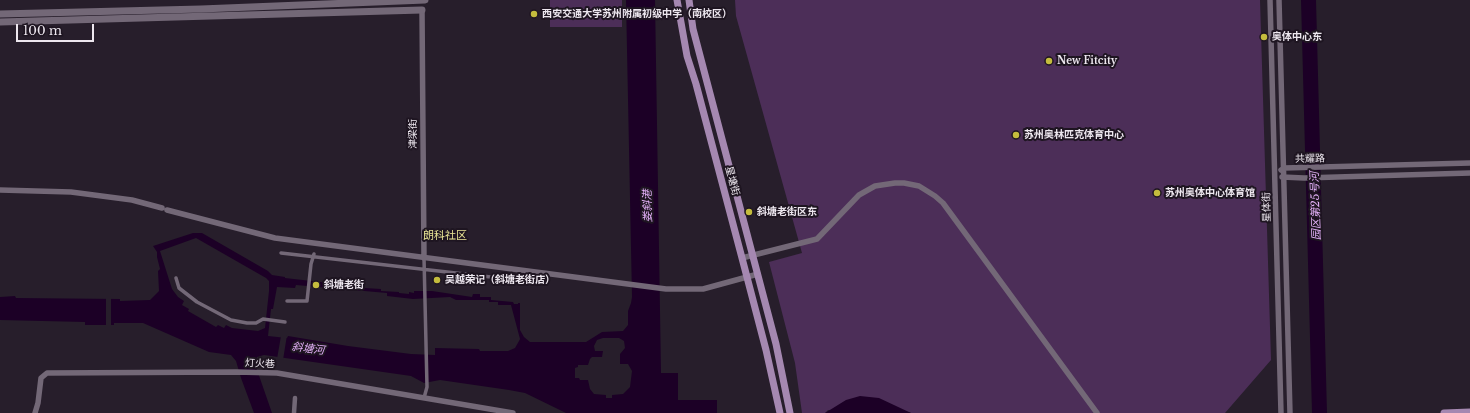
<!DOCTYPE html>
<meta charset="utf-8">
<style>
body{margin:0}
#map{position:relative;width:1470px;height:413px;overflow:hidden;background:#271e2b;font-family:"Libre Baskerville",serif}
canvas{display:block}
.scale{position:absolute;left:16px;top:24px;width:78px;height:18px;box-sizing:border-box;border:2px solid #ede7ef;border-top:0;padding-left:5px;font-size:12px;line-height:14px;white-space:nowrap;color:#ede7ef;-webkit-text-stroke:3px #1e1521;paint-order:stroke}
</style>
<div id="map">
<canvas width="1470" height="413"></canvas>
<div class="scale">100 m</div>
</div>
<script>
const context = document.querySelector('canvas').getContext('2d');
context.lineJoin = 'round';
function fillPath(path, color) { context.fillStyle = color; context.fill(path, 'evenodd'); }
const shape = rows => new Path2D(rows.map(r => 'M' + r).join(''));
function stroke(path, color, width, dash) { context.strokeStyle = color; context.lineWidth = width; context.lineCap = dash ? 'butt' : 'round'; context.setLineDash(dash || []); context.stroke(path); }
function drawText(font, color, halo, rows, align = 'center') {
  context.font = font + ' "Libre Baskerville","Noto Sans SC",serif'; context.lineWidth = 4; context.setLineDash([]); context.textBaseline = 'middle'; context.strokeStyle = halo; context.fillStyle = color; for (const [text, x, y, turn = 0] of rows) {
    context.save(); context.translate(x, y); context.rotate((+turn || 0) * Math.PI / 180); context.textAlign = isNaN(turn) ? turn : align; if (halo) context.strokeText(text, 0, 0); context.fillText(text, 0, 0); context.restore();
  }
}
const green = shape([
 [550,0,622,0,622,27,550,27],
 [735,0,1260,0,1271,360,1225,413,911,413,909,412,828,410,825,413,802,413,795,363,769,262,802,253,736,16]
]);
const water = shape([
 [626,0,655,0,661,373,678,373,678,400,717,400,717,413,566,413,525,393,509,390,440,380,424,383,411,376,264,355,257,357,255,364,272,413,254,413,241,378,236,361,231,355,209,352,143,323,114,323,114,325,85,325,85,322,0,320,0,297,15,296,16,298,120,299,120,301,150,300,159,291,158,271,160,269,157,257,157,252,153,246,193,233,202,233,268,271,272,275,285,277,285,278,347,285,348,287,381,289,381,291,399,292,399,293,409,294,409,292,414,293,414,291,432,291,472,297,473,294,480,294,480,297,491,297,491,300,513,302,514,304,518,304,518,303,520,303,520,330,524,337,530,342,586,342,602,332,623,331,628,325,628,311,631,303,632,297],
 [196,238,266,278,269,281,269,291,265,328,258,331,232,328,226,325,224,328,218,325,216,327,188,311,189,309,182,305,184,301,178,297,172,289,160,251],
 [296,285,387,293,387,296,413,299,450,297,456,300,489,300,489,302,498,302,498,305,511,305,520,339,519,341,515,348,508,351,480,351,479,349,435,348,435,355,411,354,348,346,288,336,287,338,268,336,271,309,273,309,277,287,295,288],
 [603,338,619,338,624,341,625,348,620,354,620,364,628,364,632,371,630,387,623,394,612,395,612,398,606,398,606,395,594,394,590,389,588,380,580,380,579,378,575,378,575,368,578,367,578,365,588,365,590,359,592,357,602,357,603,351,595,351,594,346,597,340],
 [1301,0,1316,0,1327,413,1312,413],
 [860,396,879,398,911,413,825,413,846,400]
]);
const pier = shape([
 [106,297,111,297,111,327,106,327],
 [286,335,287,335,283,360,277,359,281,336,286,336]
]);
const pedestrian = shape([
 [281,253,517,280],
 [176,278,179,288,197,302,231,320,247,323,256,323,263,319,285,322],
 [287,301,307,301,311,264,314,254],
 [424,398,427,387,424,258]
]);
const minor = shape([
 [294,413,295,398]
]);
const tertiary = shape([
 [1270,0,1281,413],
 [1279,0,1290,413],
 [422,10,424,258],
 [1281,170,1284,168,1470,163],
 [1282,177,1304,178,1470,173],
 [0,190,71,192,132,200,162,208],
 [167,210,275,238,666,289,703,289,758,274],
 [742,258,817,239,859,195,875,186,895,183,904,183,919,186,935,196,943,203,1097,413],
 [35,413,38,403,41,378,47,373,236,372,277,373,513,413]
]);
const secondary = shape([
 [0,14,201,9,425,0],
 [0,22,422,10]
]);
const primary = shape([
 [677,0,687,56,696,84,742,258,766,350,780,413],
 [689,0,693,29,776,344,790,413],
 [1444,413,1470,412]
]);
const markers = [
 [534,14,4,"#c4bc3d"],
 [1264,37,4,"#c4bc3d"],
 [1049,61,4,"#c4bc3d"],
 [1016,135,4,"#c4bc3d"],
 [1157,193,4,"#c4bc3d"],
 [749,212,4,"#c4bc3d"],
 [437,280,4,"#c4bc3d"],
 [316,285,4,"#c4bc3d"]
];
const poiNames = [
 ["西安交通大学苏州附属初级中学（南校区）",542,14],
 ["奥体中心东",1272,37],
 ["New Fitcity",1057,61],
 ["苏州奥林匹克体育中心",1024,135],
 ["苏州奥体中心体育馆",1165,193],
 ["斜塘老街区东",757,212],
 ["吴越荣记（斜塘老街店）",445,280],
 ["斜塘老街",324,285]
];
const streetNames = [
 ["津梁街",413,134,-90],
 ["共耀路",1310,159,-1],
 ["星塘街",732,181,75],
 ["星体街",1267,207,-91],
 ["灯火巷",260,364,3]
];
const waterNames = [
 ["娄斜港",648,206,-91],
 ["园区第25号河",1316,206,-92],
 ["斜塘河",308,349,7]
];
const neighbourhoodNames = [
 ["朗科社区",445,236]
];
fillPath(green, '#4c2e58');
fillPath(water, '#1c0026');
fillPath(pier, '#271e2b');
stroke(pedestrian, '#736877', 3.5);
stroke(minor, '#736877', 4.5);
stroke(tertiary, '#736877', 5.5);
stroke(secondary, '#736877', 7);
stroke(primary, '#a588b1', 7);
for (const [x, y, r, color] of markers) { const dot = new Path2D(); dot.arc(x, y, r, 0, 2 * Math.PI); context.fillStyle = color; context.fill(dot); stroke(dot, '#1e1521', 1.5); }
drawText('bold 10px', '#ede7ef', '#1e1521', poiNames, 'left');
drawText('10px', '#ede7ef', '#1e1521', streetNames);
drawText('italic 11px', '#e4b1f9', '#1e1521', waterNames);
drawText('11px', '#e8e495', '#1e1521', neighbourhoodNames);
</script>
